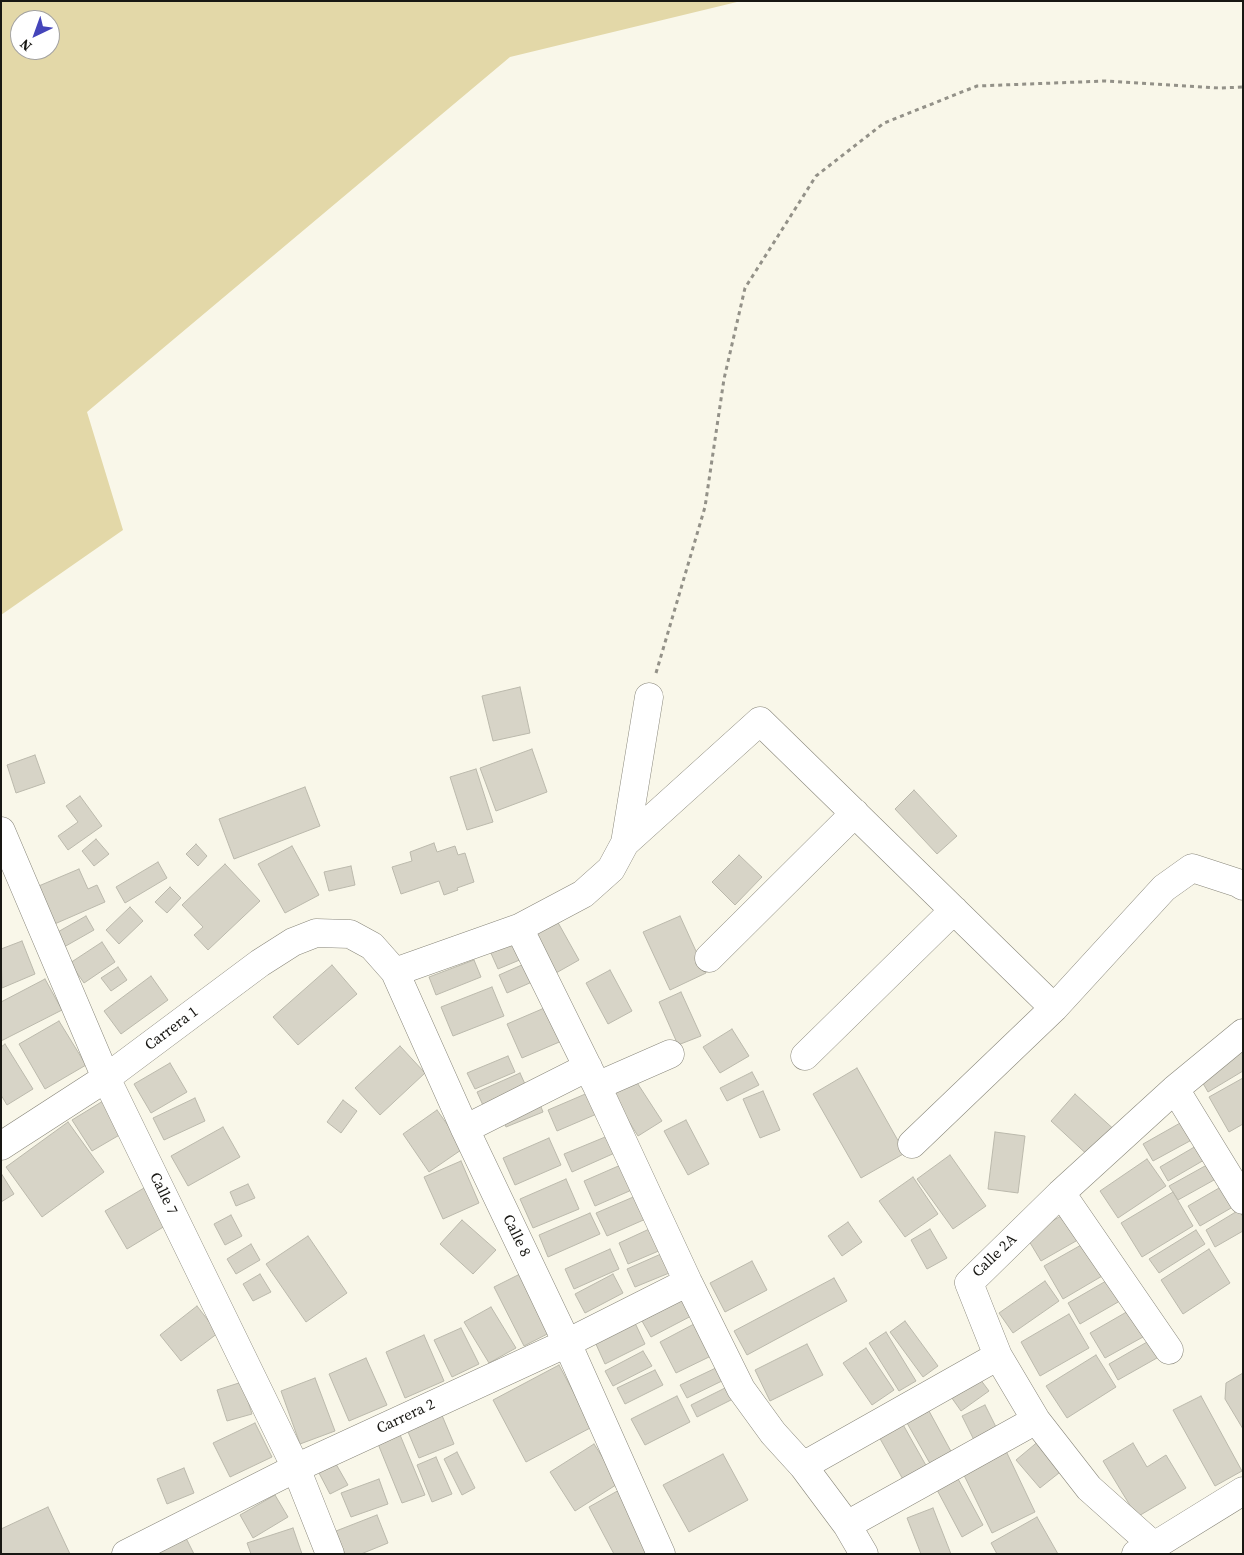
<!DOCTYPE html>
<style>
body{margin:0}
#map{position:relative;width:1244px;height:1555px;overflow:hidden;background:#f9f7e9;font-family:"Source Serif 4",serif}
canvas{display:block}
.frame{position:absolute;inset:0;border:2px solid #181713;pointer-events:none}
.north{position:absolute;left:10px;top:10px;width:50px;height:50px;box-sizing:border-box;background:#fff;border:1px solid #a3a2a1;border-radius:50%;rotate:222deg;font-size:14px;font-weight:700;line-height:20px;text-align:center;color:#181713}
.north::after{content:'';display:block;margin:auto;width:18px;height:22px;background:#4545ba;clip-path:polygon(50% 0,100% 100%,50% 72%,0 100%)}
</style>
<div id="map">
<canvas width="1244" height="1555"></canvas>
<div class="frame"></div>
<div class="north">N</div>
</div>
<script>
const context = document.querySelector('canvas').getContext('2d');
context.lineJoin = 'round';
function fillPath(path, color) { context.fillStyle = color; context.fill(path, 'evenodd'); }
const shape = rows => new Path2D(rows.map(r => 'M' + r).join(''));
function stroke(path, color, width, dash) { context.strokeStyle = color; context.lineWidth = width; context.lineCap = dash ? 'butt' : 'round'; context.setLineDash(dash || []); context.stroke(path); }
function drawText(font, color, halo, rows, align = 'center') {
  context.font = font + ' "Source Serif 4",serif'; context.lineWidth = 4.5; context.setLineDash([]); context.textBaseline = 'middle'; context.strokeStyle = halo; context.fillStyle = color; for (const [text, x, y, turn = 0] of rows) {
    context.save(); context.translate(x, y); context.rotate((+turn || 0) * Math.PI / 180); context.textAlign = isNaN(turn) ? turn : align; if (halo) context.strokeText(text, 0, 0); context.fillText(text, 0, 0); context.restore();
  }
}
const green = shape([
 [1,1,741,1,510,57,87,412,123,530,1,615],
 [20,20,50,20,50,50,20,50]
]);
const building = shape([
 [520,687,530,733,493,741,482,696,520,687],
 [532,749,547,792,496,811,480,768,532,749],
 [35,755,45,783,16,793,7,765,35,755],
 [476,769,493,822,467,830,450,777,476,769],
 [305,787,320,826,234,859,219,819,305,787],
 [914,790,957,836,937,854,895,809,914,790],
 [80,796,102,826,68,850,58,836,78,822,66,806,80,796],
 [96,839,109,854,94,866,82,851,96,839],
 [434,843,437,852,455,846,458,855,465,853,474,882,457,888,458,890,444,895,439,881,401,894,392,867,412,861,410,852,434,843],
 [196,844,207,856,198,866,186,854,196,844],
 [292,846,319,895,285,913,258,864,292,846],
 [739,855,762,877,735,905,712,882,739,855],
 [158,862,167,878,125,903,116,887,158,862],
 [225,864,260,901,208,950,194,935,203,927,182,905,225,864],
 [351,866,355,885,329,891,324,872,351,866],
 [79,869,88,889,97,885,105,902,50,926,34,888,79,869],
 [170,887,181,898,167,913,155,902,170,887],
 [130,907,143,921,119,944,106,930,130,907],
 [86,916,94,930,64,947,56,933,86,916],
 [680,916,706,973,670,990,643,932,680,916],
 [556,919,579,960,556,973,532,933,556,919],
 [514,940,522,959,498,969,490,951,514,940],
 [22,941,35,974,2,988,1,949,22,941],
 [102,942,115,962,84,983,70,963,102,942],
 [474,960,481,977,436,995,429,977,474,960],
 [524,964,532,982,507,993,499,975,524,964],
 [332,965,357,994,298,1045,273,1017,332,965],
 [118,967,127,980,111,991,101,978,118,967],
 [610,970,632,1011,608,1024,586,983,610,970],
 [151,976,168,1000,121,1034,104,1011,151,976],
 [45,979,62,1010,1,1041,1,1002,45,979],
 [492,987,504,1016,453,1036,441,1007,492,987],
 [681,992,701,1036,678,1045,659,1002,681,992],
 [549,1006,564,1040,522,1058,507,1024,549,1006],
 [59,1021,86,1065,45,1089,19,1044,59,1021],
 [732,1029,749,1056,720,1073,703,1047,732,1029],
 [5,1044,33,1089,7,1105,1,1095,1,1047,5,1044],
 [400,1046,425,1073,380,1115,355,1088,400,1046],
 [1243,1047,1243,1071,1208,1092,1197,1073,1243,1047],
 [508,1056,515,1072,475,1089,467,1073,508,1056],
 [170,1063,187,1092,151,1113,134,1084,170,1063],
 [857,1068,905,1153,861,1178,813,1094,857,1068],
 [752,1072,759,1085,727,1101,720,1088,752,1072],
 [520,1073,529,1093,486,1112,477,1092,520,1073],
 [634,1078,662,1121,638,1136,611,1093,634,1078],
 [1243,1078,1243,1124,1229,1132,1209,1097,1243,1078],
 [763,1091,780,1130,760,1138,743,1099,763,1091],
 [590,1092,599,1113,557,1131,548,1110,590,1092],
 [1075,1094,1118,1133,1093,1160,1051,1121,1075,1094],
 [108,1098,128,1130,92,1151,72,1120,108,1098],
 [195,1098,205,1121,164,1140,153,1118,195,1098],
 [538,1099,543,1112,506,1127,501,1114,538,1099],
 [343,1100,357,1111,341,1133,327,1122,343,1100],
 [437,1110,464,1148,429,1172,403,1134,437,1110],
 [1189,1118,1199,1136,1153,1161,1143,1144,1189,1118],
 [686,1120,709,1164,688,1175,664,1131,686,1120],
 [68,1122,104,1172,42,1217,6,1167,68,1122],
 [223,1127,240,1157,188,1186,171,1156,223,1127],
 [995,1132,1025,1136,1018,1193,988,1189,995,1132],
 [610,1135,617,1152,572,1172,564,1154,610,1135],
 [549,1138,561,1165,515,1185,503,1158,549,1138],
 [1203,1142,1211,1156,1168,1181,1160,1167,1203,1142],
 [950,1155,986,1206,953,1229,917,1179,950,1155],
 [1147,1159,1166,1186,1118,1218,1100,1191,1147,1159],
 [461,1161,479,1203,443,1219,424,1177,461,1161],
 [1214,1161,1223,1175,1178,1200,1169,1186,1214,1161],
 [623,1164,634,1189,595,1206,584,1181,623,1164],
 [1,1173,14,1194,1,1202,1,1173],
 [913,1177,938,1214,905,1237,879,1201,913,1177],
 [566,1179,579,1209,533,1228,520,1199,566,1179],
 [248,1184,255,1198,236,1206,230,1192,248,1184],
 [1226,1184,1238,1204,1200,1226,1188,1206,1226,1184],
 [144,1188,165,1226,127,1249,105,1211,144,1188],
 [1173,1192,1193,1226,1142,1257,1121,1223,1173,1192],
 [638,1195,648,1218,607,1236,596,1213,638,1195],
 [1239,1210,1243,1217,1243,1231,1215,1247,1206,1230,1239,1210],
 [1068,1212,1083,1237,1041,1261,1026,1236,1068,1212],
 [590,1213,600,1234,548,1257,539,1235,590,1213],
 [231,1215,242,1236,225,1245,214,1224,231,1215],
 [462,1220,496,1250,473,1274,440,1244,462,1220],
 [848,1222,862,1242,842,1256,828,1236,848,1222],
 [658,1225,668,1247,628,1264,619,1243,658,1225],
 [930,1229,947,1258,927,1269,911,1240,930,1229],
 [1196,1230,1205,1244,1159,1273,1149,1259,1196,1230],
 [308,1236,347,1293,306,1322,266,1264,308,1236],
 [1090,1240,1109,1272,1063,1299,1044,1266,1090,1240],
 [251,1244,260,1260,236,1274,227,1259,251,1244],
 [610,1249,619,1269,574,1289,565,1269,610,1249],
 [1209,1249,1230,1283,1183,1314,1161,1280,1209,1249],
 [670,1250,679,1269,635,1287,627,1269,670,1250],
 [752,1261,767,1290,725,1312,710,1283,752,1261],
 [524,1272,555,1330,524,1346,494,1287,524,1272],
 [260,1274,271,1292,253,1301,243,1284,260,1274],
 [613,1274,623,1293,585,1313,575,1294,613,1274],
 [1113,1277,1125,1298,1080,1324,1068,1303,1113,1277],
 [834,1278,847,1301,747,1355,734,1331,834,1278],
 [1045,1281,1059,1301,1013,1333,999,1313,1045,1281],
 [685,1297,695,1314,651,1337,642,1321,685,1297],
 [197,1306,218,1333,181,1361,160,1335,197,1306],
 [1137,1306,1152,1332,1105,1358,1090,1333,1137,1306],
 [491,1307,516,1348,489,1363,464,1322,491,1307],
 [1069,1314,1089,1348,1040,1376,1021,1342,1069,1314],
 [905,1321,938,1366,923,1377,890,1332,905,1321],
 [635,1323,645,1344,605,1364,595,1342,635,1323],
 [694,1324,711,1356,676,1373,660,1342,694,1324],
 [461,1328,479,1364,452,1377,434,1340,461,1328],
 [886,1332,916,1381,899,1391,869,1343,886,1332],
 [424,1335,444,1381,405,1398,386,1352,424,1335],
 [1154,1338,1164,1354,1118,1380,1109,1364,1154,1338],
 [807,1344,823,1375,770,1401,755,1370,807,1344],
 [866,1348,894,1390,872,1405,843,1363,866,1348],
 [643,1351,652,1366,613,1386,605,1371,643,1351],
 [1096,1355,1116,1387,1067,1418,1046,1386,1096,1355],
 [366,1358,387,1405,349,1421,329,1374,366,1358],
 [559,1365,592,1427,526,1462,493,1400,559,1365],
 [720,1366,726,1379,687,1398,680,1385,720,1366],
 [655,1370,663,1385,625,1404,617,1388,655,1370],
 [1243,1373,1243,1429,1225,1399,1226,1383,1243,1373],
 [977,1375,989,1391,961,1411,949,1394,977,1375],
 [315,1378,335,1431,300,1444,281,1391,315,1378],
 [242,1382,252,1414,227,1421,217,1390,242,1382],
 [729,1386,735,1398,697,1417,691,1405,729,1386],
 [677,1396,690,1422,645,1445,631,1419,677,1396],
 [1201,1396,1242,1471,1215,1486,1173,1410,1201,1396],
 [985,1405,998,1431,975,1442,962,1416,985,1405],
 [929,1411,953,1455,932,1467,907,1423,929,1411],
 [441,1413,454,1444,419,1458,406,1427,441,1413],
 [901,1421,928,1469,905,1483,878,1435,901,1421],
 [255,1423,272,1457,230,1477,213,1443,255,1423],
 [398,1430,425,1495,402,1503,376,1439,398,1430],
 [1040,1440,1064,1469,1040,1488,1016,1460,1040,1440],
 [1133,1443,1147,1467,1166,1455,1186,1488,1137,1517,1103,1461,1133,1443],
 [594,1444,619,1483,575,1511,550,1472,594,1444],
 [1006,1451,1035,1512,992,1533,962,1471,1006,1451],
 [457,1452,475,1488,462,1495,444,1459,457,1452],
 [723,1454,748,1500,689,1532,663,1485,723,1454],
 [436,1457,452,1494,432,1502,417,1465,436,1457],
 [336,1464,348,1485,330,1494,319,1473,336,1464],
 [184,1468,194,1493,167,1504,157,1479,184,1468],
 [957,1477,983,1525,962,1537,936,1488,957,1477],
 [379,1479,388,1504,351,1517,341,1493,379,1479],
 [621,1489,657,1554,614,1554,589,1507,621,1489],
 [275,1495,288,1517,253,1538,240,1515,275,1495],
 [48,1507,70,1554,1,1554,1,1529,48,1507],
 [933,1508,951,1554,921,1554,907,1518,933,1508],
 [377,1515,388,1543,361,1554,345,1554,336,1531,377,1515],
 [1037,1517,1058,1554,997,1554,991,1543,1037,1517],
 [293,1528,302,1554,251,1554,247,1543,293,1528],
 [185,1536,194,1554,147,1554,185,1536]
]);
const path = shape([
 [656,673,705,507,724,379,745,288,816,176,884,123,977,86,1105,81,1220,88,1243,87]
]);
const street = shape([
 [1,831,106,1078,296,1468,330,1554],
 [625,843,760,721,1054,1008],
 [519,928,597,1086,688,1282,741,1389,773,1433,803,1466,847,1525,864,1554],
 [709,958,855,813],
 [395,972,519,928,583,894,611,869,625,843,649,697],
 [805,1056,954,910],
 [597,1086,670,1054],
 [1175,1089,1243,1200],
 [465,1129,588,1067],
 [912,1144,1054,1008,1164,888,1192,868,1238,883,1243,886],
 [1,1146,106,1078,260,963,293,942,316,933,350,934,372,946,395,972,465,1129,567,1343,661,1554],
 [1061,1193,1169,1350],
 [803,1466,998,1356],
 [847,1525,1036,1420],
 [1154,1546,1089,1488,1036,1420,998,1356,969,1283,1061,1193,1175,1089,1243,1033],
 [126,1554,296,1468,567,1343,688,1282],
 [1136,1554,1154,1546,1243,1491]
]);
const streetNames = [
 ["Carrera 1",172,1029,-37],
 ["Calle 7",163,1194,64],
 ["Calle 8",516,1236,64],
 ["Calle 2A",995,1256,-44],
 ["Carrera 2",406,1417,-25]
];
fillPath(green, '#e3d8a8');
fillPath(building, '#d7d4c7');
stroke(building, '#bbb9ac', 1);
stroke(street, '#88867a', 29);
stroke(path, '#939188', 3, [4, 4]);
stroke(street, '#fff', 28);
drawText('15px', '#181713', '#fff', streetNames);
</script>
